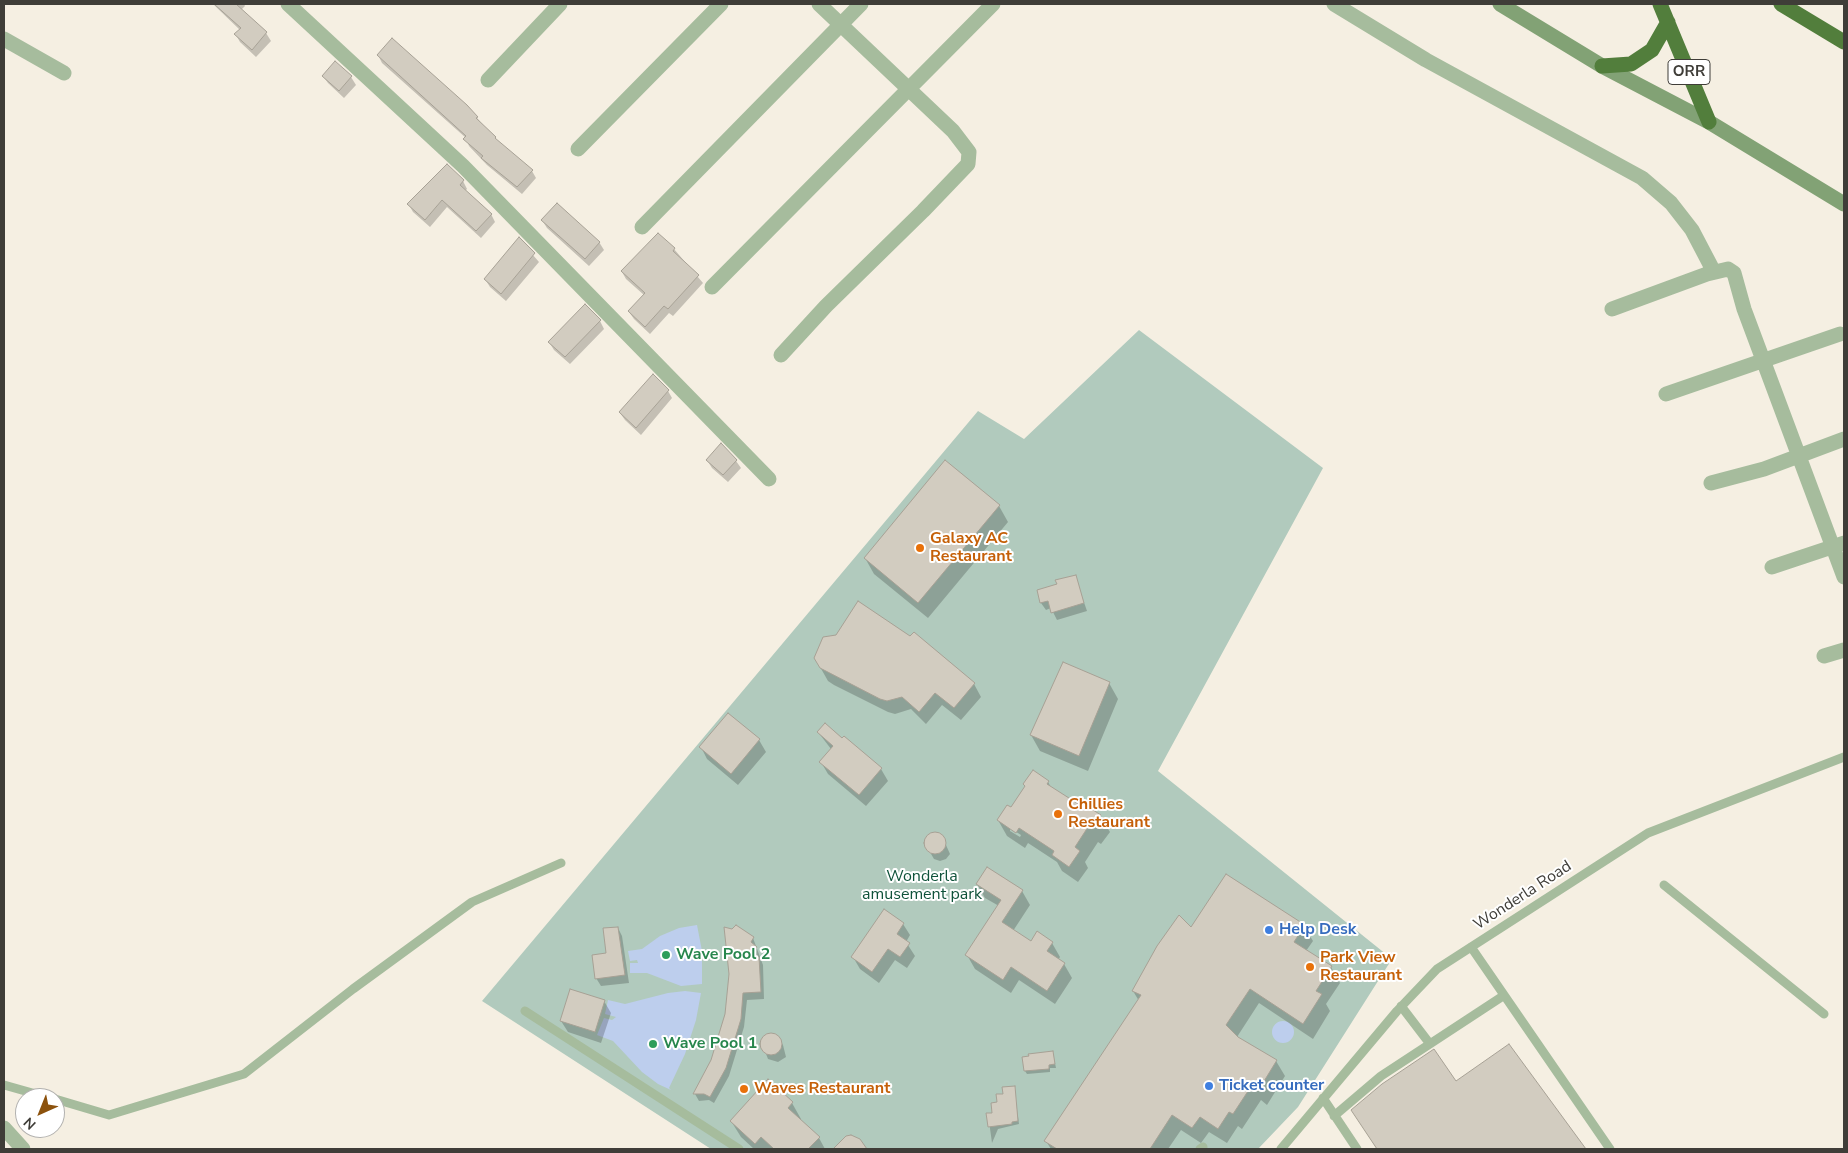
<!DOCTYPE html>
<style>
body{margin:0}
#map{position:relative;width:1848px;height:1153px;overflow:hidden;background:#f5efe2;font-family:"Nunito Sans",sans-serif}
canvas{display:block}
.frame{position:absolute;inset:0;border:5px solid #3f3d38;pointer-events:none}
.north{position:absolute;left:15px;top:1088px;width:50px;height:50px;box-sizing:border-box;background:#fff;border:1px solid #b2b1af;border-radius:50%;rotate:224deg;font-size:14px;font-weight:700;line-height:20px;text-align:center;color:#3f3d38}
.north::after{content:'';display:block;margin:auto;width:18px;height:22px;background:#8c520d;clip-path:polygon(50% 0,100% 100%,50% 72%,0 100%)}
</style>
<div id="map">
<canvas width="1848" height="1153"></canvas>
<div class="frame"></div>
<div class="north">N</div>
</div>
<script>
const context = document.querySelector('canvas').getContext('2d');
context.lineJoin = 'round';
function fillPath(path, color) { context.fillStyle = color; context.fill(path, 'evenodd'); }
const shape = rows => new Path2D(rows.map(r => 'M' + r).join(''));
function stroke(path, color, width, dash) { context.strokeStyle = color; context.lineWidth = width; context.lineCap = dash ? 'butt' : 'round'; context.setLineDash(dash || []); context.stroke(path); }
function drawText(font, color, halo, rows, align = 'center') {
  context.font = font + ' "Nunito Sans",sans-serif'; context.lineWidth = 4; context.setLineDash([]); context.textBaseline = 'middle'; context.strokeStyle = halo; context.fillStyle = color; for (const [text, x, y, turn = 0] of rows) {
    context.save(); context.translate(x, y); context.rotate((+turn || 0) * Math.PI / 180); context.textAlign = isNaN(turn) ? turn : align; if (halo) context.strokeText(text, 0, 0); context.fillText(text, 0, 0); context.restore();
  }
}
const green = shape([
 [1139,330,1323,468,1158,771,1392,959,1298,1107,1258,1149,711,1149,482,1001,978,411,1024,439]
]);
const water = shape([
 [697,925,702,951,702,984,681,986,647,973,630,973,630,963,638,963,637,960,630,961,628,951,642,949,660,936,679,928],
 [685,991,701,993,696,1020,685,1054,669,1088,671,1090,658,1084,642,1072,613,1041,597,1035,604,1018,612,1020,616,1017,605,1014,608,1000,625,1004,668,993],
 '1272 1032a11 11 0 1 1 22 0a11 11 0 1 1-22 0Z'
]);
const shadow = shape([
 [213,4,244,4,245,6,241,10,266,33,271,41,256,57,240,42,236,35,240,30],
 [378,55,477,118,499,143,532,171,536,178,522,194,487,165,469,146,466,138,382,63],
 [335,62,351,77,356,85,344,98,328,83,323,76],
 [463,181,467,189,465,191,491,214,495,222,481,238,447,207,430,227,413,212,409,205],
 [542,220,599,242,604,250,589,266,547,228],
 [519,239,539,262,506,301,490,287,485,279],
 [674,249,703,283,673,316,669,313,650,334,634,319,629,312,644,295,626,279,622,272],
 [600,321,604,329,570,364,554,350,549,342],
 [668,391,672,398,641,435,625,420,620,413],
 [707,460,736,461,741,468,728,482,712,468],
 [999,506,1008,522,928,618,874,574,865,558],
 [1075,576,1087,611,1057,620,1051,608,1046,610,1041,603,1058,585],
 [815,658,974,684,981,697,961,720,942,705,926,724,911,709,895,714,888,712,834,685,828,681],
 [1109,683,1118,699,1088,771,1040,751,1031,735],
 [818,732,881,769,888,781,866,806,828,774,821,762,831,749],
 [759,740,766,752,738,785,707,759,701,747],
 [1048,782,1052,789,1083,809,1085,806,1100,816,1110,832,1101,844,1098,842,1085,862,1088,868,1078,882,1062,871,1057,862,1028,843,1025,848,1007,836,998,820],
 [1010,828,1021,835,1020,837,1010,831],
 [936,832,942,836,950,854,946,859,940,861,934,859,924,842,927,836],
 [977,884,1022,891,1030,905,1013,931,1031,943,1052,943,1060,957,1058,960,1064,964,1072,978,1055,1004,1019,980,1011,993,975,969,967,955,999,906,985,898],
 [903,924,910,935,906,942,915,956,907,968,895,960,879,983,860,969,853,957],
 [1304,926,1313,941,1306,951,1331,967,1340,983,1326,1004,1330,1011,1313,1039,1259,1003,1237,1037,1276,1061,1285,1076,1267,1105,1261,1100,1242,1129,1238,1126,1227,1143,1209,1132,1201,1143,1181,1130,1168,1149,1051,1149,1046,1141,1139,1001,1133,991,1192,929],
 [618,928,622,936,629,983,601,986,596,978],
 [753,938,763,965,764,999,747,1000,744,1027,729,1076,714,1103,709,1100,699,1101,695,1094,713,1060,726,1014,730,974],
 [604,1001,611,1013,601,1043,568,1032,561,1021],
 [773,1034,778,1037,783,1045,786,1057,778,1062,768,1059,761,1041,764,1036],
 [1509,1045,1585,1149,1377,1149,1352,1110,1456,1083],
 [1053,1053,1056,1068,1050,1068,1050,1072,1027,1074,1025,1071],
 [768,1081,792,1103,801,1119,800,1120,819,1138,825,1149,754,1149,741,1137,731,1121],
 [1014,1087,1019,1124,998,1129,992,1143,988,1114,993,1114,1004,1095]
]);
const building = shape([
 [214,4,236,4,267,32,252,50,234,34,241,28,214,4],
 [392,38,467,105,478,117,476,118,496,137,495,138,533,170,517,187,481,158,483,156,463,139,466,136,377,55,392,38],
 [335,61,352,76,339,91,322,76,335,61],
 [447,164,464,180,460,185,492,214,476,231,442,200,425,220,407,204,447,164],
 [557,203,600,242,585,259,541,220,557,203],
 [658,233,675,248,673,251,699,275,668,309,664,306,645,327,628,311,645,293,621,271,658,233],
 [519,237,535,253,501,294,484,279,519,237],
 [585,304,601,320,565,357,548,342,585,304],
 [653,374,669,390,636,428,619,412,653,374],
 [721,443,737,460,723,475,706,460,721,443],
 [945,460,1000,505,918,603,864,558,945,460],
 [1076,575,1084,603,1051,613,1048,601,1040,603,1037,590,1057,584,1055,580,1076,575],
 [858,601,910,636,914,632,975,683,954,708,935,693,919,712,902,697,887,701,880,699,820,668,814,658,823,637,836,635,858,601],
 [1063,662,1110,682,1079,756,1030,735,1063,662],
 [728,713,760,739,731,774,699,747,728,713],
 [825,723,842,738,844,736,882,768,859,795,819,762,833,746,817,732,825,723],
 [1033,770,1049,781,1047,784,1083,807,1085,805,1101,815,1092,829,1088,827,1075,847,1080,851,1069,867,1052,855,1054,851,1019,828,1016,833,997,820,1007,805,1011,807,1025,786,1023,784,1033,770],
 '924 843a11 11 0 1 1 22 0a11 11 0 1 1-22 0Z',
 [987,867,1023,890,1002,922,1031,941,1037,931,1053,942,1047,951,1065,963,1047,991,1011,967,1003,980,965,955,1001,900,976,884,987,867],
 [1226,874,1305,925,1294,942,1332,966,1316,991,1322,994,1303,1024,1250,989,1226,1025,1238,1037,1277,1060,1258,1091,1252,1085,1233,1114,1229,1112,1218,1129,1200,1117,1192,1128,1172,1115,1150,1149,1057,1149,1044,1141,1141,995,1132,991,1157,946,1179,915,1191,927,1226,874],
 [884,909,904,923,897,934,910,943,900,957,888,949,872,972,851,957,884,909],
 [736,925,754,937,751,942,757,947,753,953,759,957,761,992,743,993,741,1019,726,1068,710,1097,704,1094,693,1094,711,1060,725,1014,729,974,724,927,732,929,736,925],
 [618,927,625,975,595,979,592,955,606,953,603,928,618,927],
 [570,989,605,1000,595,1032,560,1021,570,989],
 '760 1044a11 11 0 1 1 22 0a11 11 0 1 1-22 0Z',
 [1509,1044,1586,1149,1377,1149,1351,1110,1382,1084,1434,1049,1456,1081,1509,1044],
 [1053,1051,1055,1064,1049,1065,1049,1069,1024,1071,1022,1057,1029,1056,1028,1054,1053,1051],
 [768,1079,793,1102,788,1108,820,1137,808,1149,774,1149,761,1137,755,1144,730,1121,768,1079],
 [1015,1086,1018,1121,1012,1122,1012,1124,988,1127,986,1113,992,1113,991,1103,997,1102,996,1094,1003,1094,1002,1087,1015,1086],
 [851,1135,860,1139,867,1149,833,1149,846,1136,851,1135]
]);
const service = shape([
 [1664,885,1824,1014],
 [1471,947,1610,1149],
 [1401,1006,1430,1044],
 [525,1011,739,1149],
 [4,1085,50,1098],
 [1323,1098,1357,1149],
 [55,1099,109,1115,244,1074,353,989,472,902,561,863],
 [1334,1116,1381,1076,1503,996],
 [1200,1149,1203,1147],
 [1281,1149,1397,1011,1437,969,1648,833,1844,757]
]);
const minor = shape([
 [288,4,463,166,769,479],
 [1334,4,1426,60,1642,178,1671,203,1692,230,1714,272],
 [4,39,64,73],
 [488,80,560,4],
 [578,149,721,4],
 [642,227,861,4],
 [712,287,993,4],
 [1612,309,1707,274,1728,269,1734,273,1744,309,1844,577],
 [781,355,826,306,923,211,968,164,969,152,953,131,819,4],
 [1666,394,1840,334],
 [1711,483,1764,469,1844,439],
 [1772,567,1844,543],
 [1824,656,1844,650],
 [4,1128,23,1149]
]);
const secondary = shape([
 [1500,4,1602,66,1709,122,1844,204]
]);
const motorway = shape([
 [1660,4,1709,122],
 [1781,4,1844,42],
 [1602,66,1631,64,1652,50,1668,22]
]);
const markers = [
 [920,548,5,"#e8710a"],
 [1058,814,5,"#e8710a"],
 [1269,930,5,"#3f7fe0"],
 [666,955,5,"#2e9e5b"],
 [1310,967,5,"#e8710a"],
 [653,1044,5,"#2e9e5b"],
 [1209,1086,5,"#3f7fe0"],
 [744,1089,5,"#e8710a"]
];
const shields = [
 [1689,72,42]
];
const shieldNames = [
 ["ORR",1689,72]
];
const foodNames = [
 ["Galaxy AC",930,539],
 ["Restaurant",930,557],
 ["Chillies",1068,805],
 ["Restaurant",1068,823],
 ["Park View",1320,958],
 ["Restaurant",1320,976],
 ["Waves Restaurant",754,1089]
];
const parkNames = [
 ["Wonderla",922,877],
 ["amusement park",922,895]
];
const streetNames = [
 ["Wonderla Road",1523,896,-33]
];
const shopNames = [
 ["Help Desk",1279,930],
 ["Ticket counter",1219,1086]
];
const leisureNames = [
 ["Wave Pool 2",676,955],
 ["Wave Pool 1",663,1044]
];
fillPath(green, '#b1cabd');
fillPath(water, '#bdceed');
fillPath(shadow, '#0003');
fillPath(building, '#d2ccc0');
stroke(building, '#a7a195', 1);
stroke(service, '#a6bc9d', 9);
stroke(minor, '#a6bc9d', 15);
stroke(secondary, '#82a275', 15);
stroke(motorway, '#527e3c', 15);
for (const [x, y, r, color] of markers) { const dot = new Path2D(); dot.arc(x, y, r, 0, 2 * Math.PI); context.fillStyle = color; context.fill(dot); stroke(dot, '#fff', 2); }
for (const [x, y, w] of shields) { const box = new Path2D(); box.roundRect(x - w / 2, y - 12.5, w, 25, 4); context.fillStyle = '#fff'; context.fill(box); stroke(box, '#3f3d38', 1); }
drawText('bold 15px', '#3f3d38', null, shieldNames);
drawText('bold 16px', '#c56008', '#fff', foodNames, 'left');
drawText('16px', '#0f523a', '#fff', parkNames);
drawText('16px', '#3f3d38', '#fff', streetNames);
drawText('bold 16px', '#366cbe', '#fff', shopNames, 'left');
drawText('bold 16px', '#27864d', '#fff', leisureNames, 'left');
</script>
